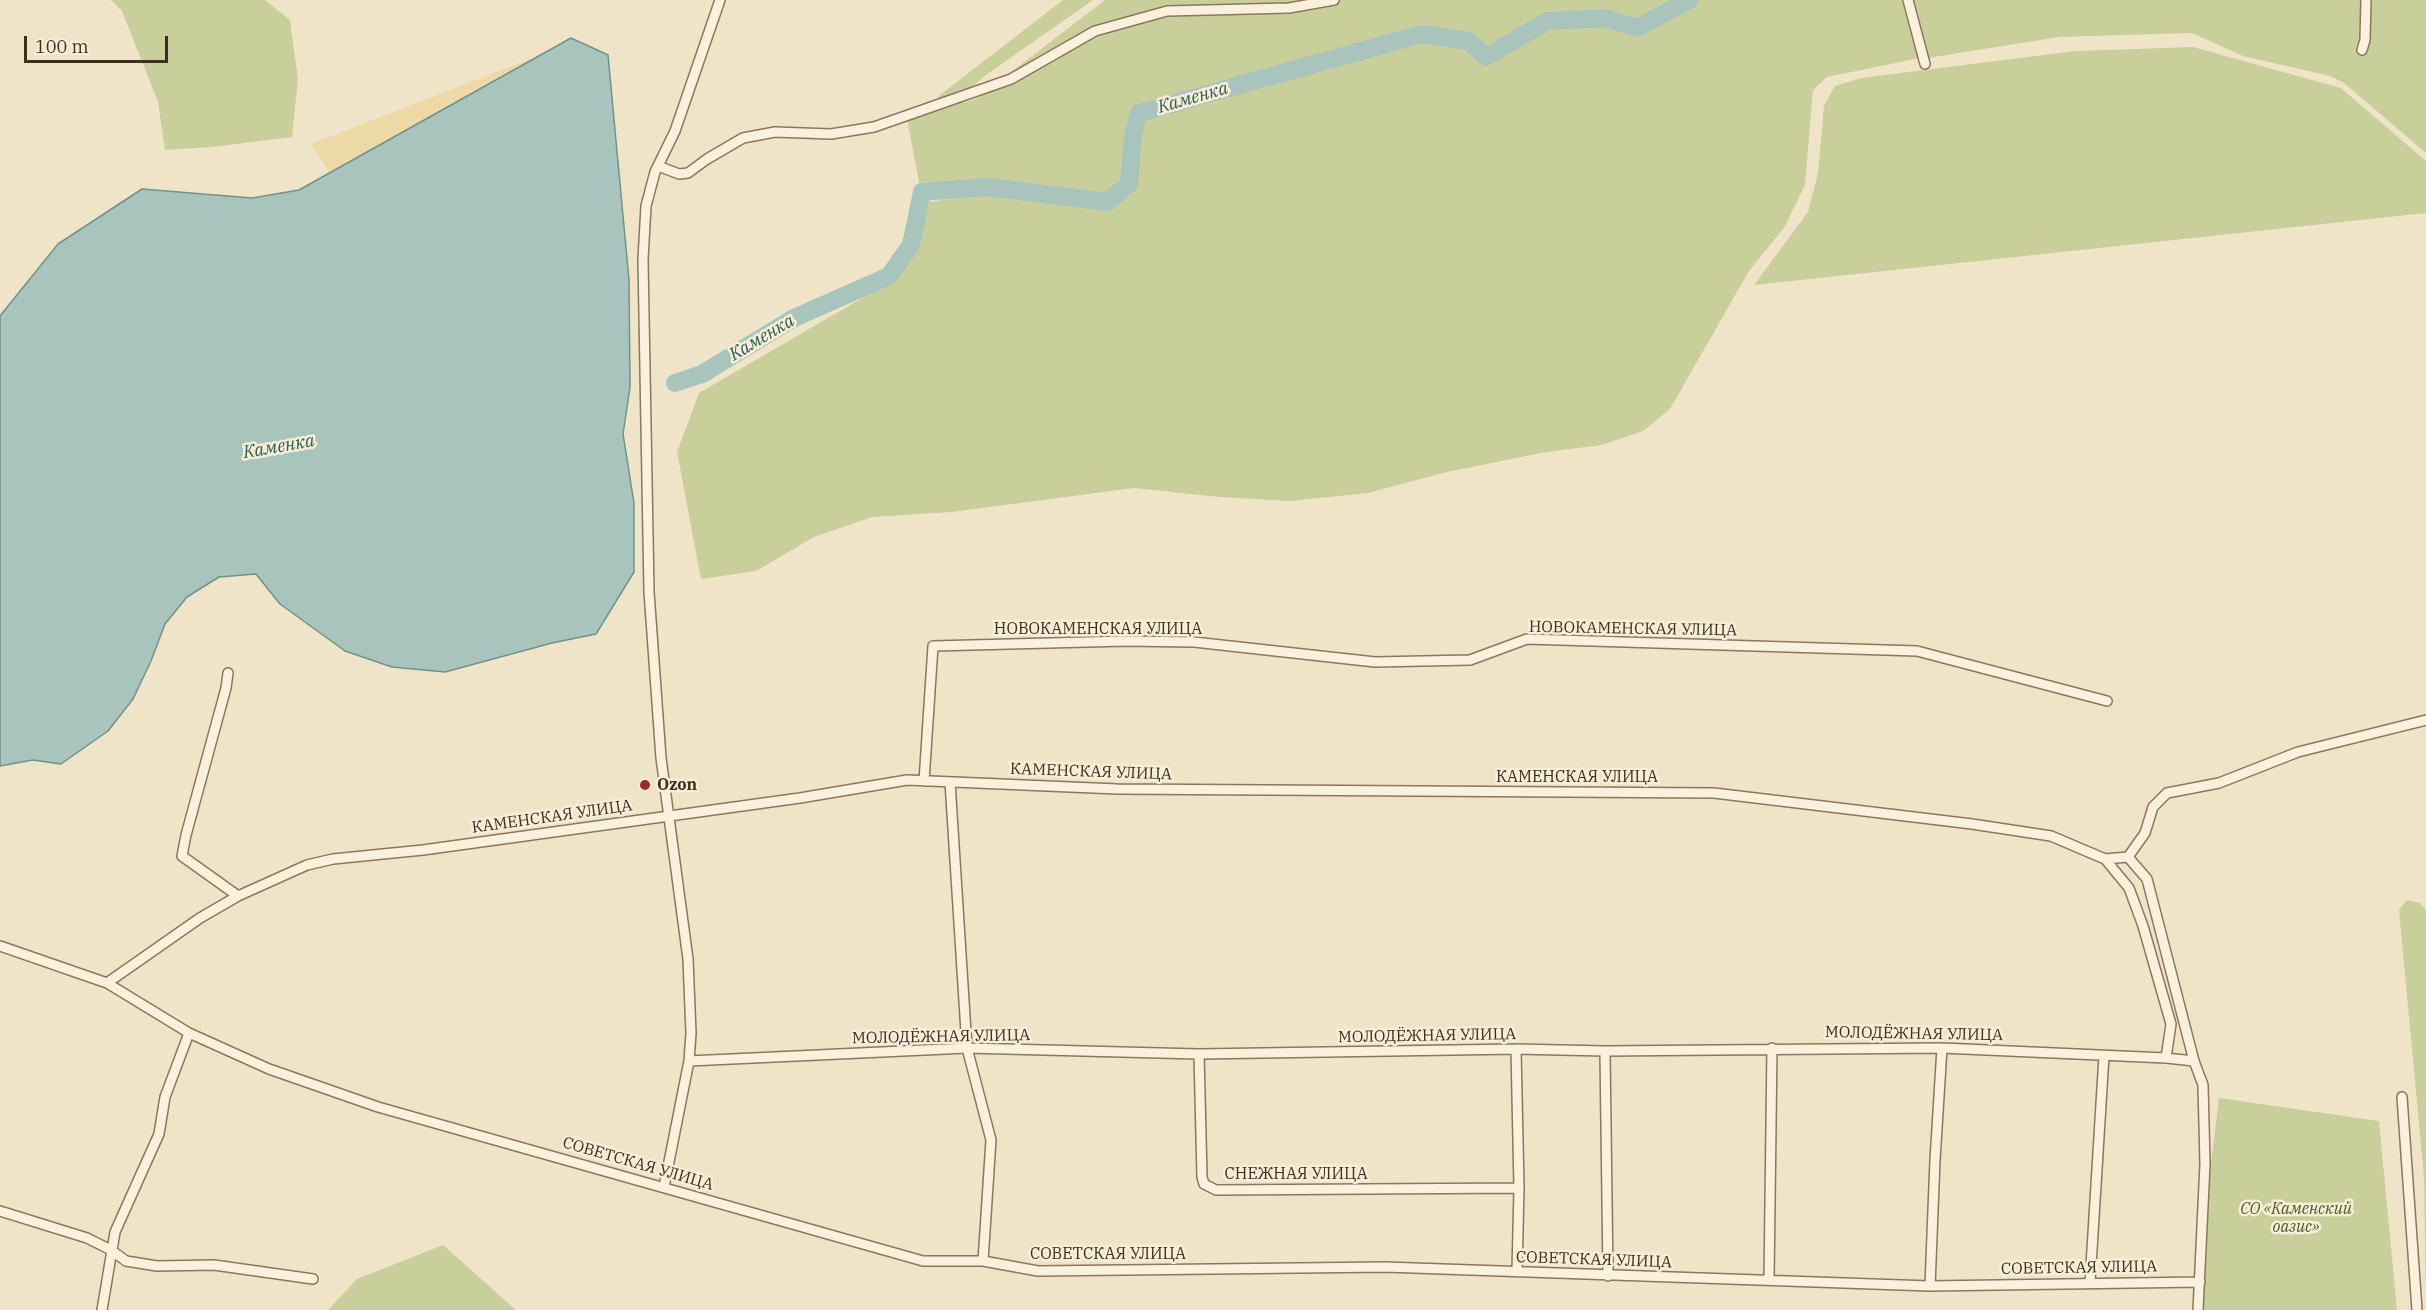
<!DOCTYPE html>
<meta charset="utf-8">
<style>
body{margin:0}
#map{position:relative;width:2426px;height:1310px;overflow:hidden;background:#f0e4c8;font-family:"IBM Plex Serif",serif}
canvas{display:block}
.scale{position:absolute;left:24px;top:36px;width:144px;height:27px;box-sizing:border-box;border:3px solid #3d2e20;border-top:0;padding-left:8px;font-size:18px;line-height:21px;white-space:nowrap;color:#3d2e20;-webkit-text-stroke:4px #f7eed8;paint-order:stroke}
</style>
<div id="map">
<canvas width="2426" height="1310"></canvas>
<div class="scale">100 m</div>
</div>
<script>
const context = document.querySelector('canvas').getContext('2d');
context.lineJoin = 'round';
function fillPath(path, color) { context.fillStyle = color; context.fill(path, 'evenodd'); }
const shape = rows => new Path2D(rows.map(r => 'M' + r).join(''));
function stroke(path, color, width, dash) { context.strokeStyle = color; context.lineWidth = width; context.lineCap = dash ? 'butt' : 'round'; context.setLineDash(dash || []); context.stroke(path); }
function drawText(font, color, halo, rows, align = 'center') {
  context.font = font + ' "IBM Plex Serif",serif'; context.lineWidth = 5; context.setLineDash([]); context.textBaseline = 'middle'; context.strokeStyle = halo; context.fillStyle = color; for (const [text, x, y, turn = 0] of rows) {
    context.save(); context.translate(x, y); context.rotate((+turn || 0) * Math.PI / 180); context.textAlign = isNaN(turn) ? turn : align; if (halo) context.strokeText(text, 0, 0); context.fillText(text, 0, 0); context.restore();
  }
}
const green = shape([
 [111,0,265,0,290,20,298,79,292,137,212,147,165,150,158,102,122,11],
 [1063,0,1093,0,986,75,960,97,963,103,976,99,1105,0,1678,0,1638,22,1603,12,1547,16,1488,52,1470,37,1424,29,1138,109,1127,132,1123,180,1104,196,985,181,920,188,907,118,928,112,940,95],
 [1695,0,1904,0,1920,58,1827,77,1813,90,1805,185,1784,228,1749,271,1670,409,1643,431,1602,445,1546,452,1447,472,1368,493,1290,501,1219,497,1134,488,952,512,872,517,814,537,756,571,701,579,677,452,699,393,864,297,892,284,918,247,929,202,988,193,1107,211,1136,186,1138,136,1144,117,1421,39,1465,46,1487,63,1546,25,1604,21,1637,32],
 [1912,0,2426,0,2426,153,2344,83,2330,76,2243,56,2192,33,2059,37,1928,58],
 [2193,47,2341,88,2426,161,2426,213,1754,285,1808,212,1818,173,1824,106,1835,86,1861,78,2075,51],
 [2407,900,2420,903,2426,910,2426,1310,2424,1177,2399,910],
 [2219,1098,2379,1121,2397,1310,2193,1310],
 [443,1245,516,1310,328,1310,357,1279]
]);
const sand = shape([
 [571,38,339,188,311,144,543,54]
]);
const water = shape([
 [571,38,608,55,629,280,630,387,623,434,634,503,634,572,596,634,552,643,445,672,392,667,345,651,280,604,256,574,219,577,187,597,165,624,151,661,133,699,108,731,61,764,33,760,0,766,0,316,58,244,142,189,252,198,299,190,571,38]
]);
const river = shape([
 [675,383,702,374,794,318,889,276,911,245,922,192,988,187,1107,202,1129,184,1133,135,1139,113,1422,34,1469,41,1486,57,1547,21,1605,18,1637,28,1689,0]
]);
const minor = shape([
 [1908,0,1925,64],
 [2362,50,2365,40,2366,0],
 [658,166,679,174,688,173,707,159,743,138,775,132,831,134,874,127,1011,79,1095,31,1167,11,1289,8,1334,0],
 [228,673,226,688,186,835,182,856,238,896],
 [924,781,933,646,1126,641,1194,642,1375,662,1470,660,1527,639,1917,651,2107,701],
 [950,782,967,1048,991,1140,983,1261],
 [2128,857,2145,833,2153,807,2167,793,2219,783,2298,752,2426,720],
 [2105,859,2128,857,2147,879,2194,1061],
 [0,946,107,983,189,1033,269,1069,378,1107,923,1261,983,1261,1038,1271,1385,1267,1930,1286,2200,1282],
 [107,983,200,918,238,896,307,865,333,859,423,850,800,798,907,780,1117,789,1714,793,1972,824,2051,836,2105,859,2129,888,2143,926,2171,1024,2166,1058],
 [1516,1049,1519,1188,1517,1272],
 [1605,1051,1608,1276],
 [1199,1054,1202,1177,1204,1184,1216,1190,1519,1188],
 [689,1061,967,1048,1199,1054,1516,1049,1605,1051,1942,1048,2166,1058,2194,1061,2203,1085,2205,1164,2198,1310],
 [2402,1097,2417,1310],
 [664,1187,689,1061,691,1033,688,959,661,758,649,592,643,259,646,206,655,172,675,131,720,0],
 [0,1211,87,1238,111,1250,126,1261,157,1266,214,1265,313,1279],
 [1769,1280,1772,1048],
 [2090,1282,2104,1056],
 [1930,1286,1935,1160,1942,1048],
 [102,1310,115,1232,159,1134,165,1097,189,1033]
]);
const markers = [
 [645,785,6,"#9e2a2b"]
];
const streetNames = [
 ["НОВОКАМЕНСКАЯ УЛИЦА",1098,629],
 ["НОВОКАМЕНСКАЯ УЛИЦА",1633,629,1],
 ["КАМЕНСКАЯ УЛИЦА",1091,772,2],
 ["КАМЕНСКАЯ УЛИЦА",1577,777],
 ["КАМЕНСКАЯ УЛИЦА",552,817,-8],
 ["МОЛОДЁЖНАЯ УЛИЦА",1914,1034,1],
 ["МОЛОДЁЖНАЯ УЛИЦА",1427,1036,-1],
 ["МОЛОДЁЖНАЯ УЛИЦА",941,1037,-1],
 ["СОВЕТСКАЯ УЛИЦА",638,1164,16],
 ["СНЕЖНАЯ УЛИЦА",1296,1174],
 ["СОВЕТСКАЯ УЛИЦА",1108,1254],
 ["СОВЕТСКАЯ УЛИЦА",1594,1260,2],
 ["СОВЕТСКАЯ УЛИЦА",2079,1268,-1]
];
const poiNames = [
 ["Ozon",657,785]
];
const parkNames = [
 ["СО «Каменский",2296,1209],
 ["оазис»",2296,1227]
];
const waterNames = [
 ["Каменка",1193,98,-16],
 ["Каменка",762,338,-31],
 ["Каменка",279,447,-10]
];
fillPath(green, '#c9cf9b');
fillPath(sand, '#ecd9a5');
fillPath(water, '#a9c4bc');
stroke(water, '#6f938a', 1.5);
stroke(river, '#a9c4bc', 18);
stroke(minor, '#8d765c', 12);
stroke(minor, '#faf1dc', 9);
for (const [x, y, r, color] of markers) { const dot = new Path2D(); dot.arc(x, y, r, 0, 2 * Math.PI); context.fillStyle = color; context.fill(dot); stroke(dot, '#f7eed8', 2); }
drawText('16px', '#3d2e20', '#f7eed8', streetNames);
drawText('bold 16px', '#3d2e20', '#f7eed8', poiNames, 'left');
drawText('italic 16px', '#4d5a26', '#f7eed8', parkNames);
drawText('italic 18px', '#2f5d5a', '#f7eed8', waterNames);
</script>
